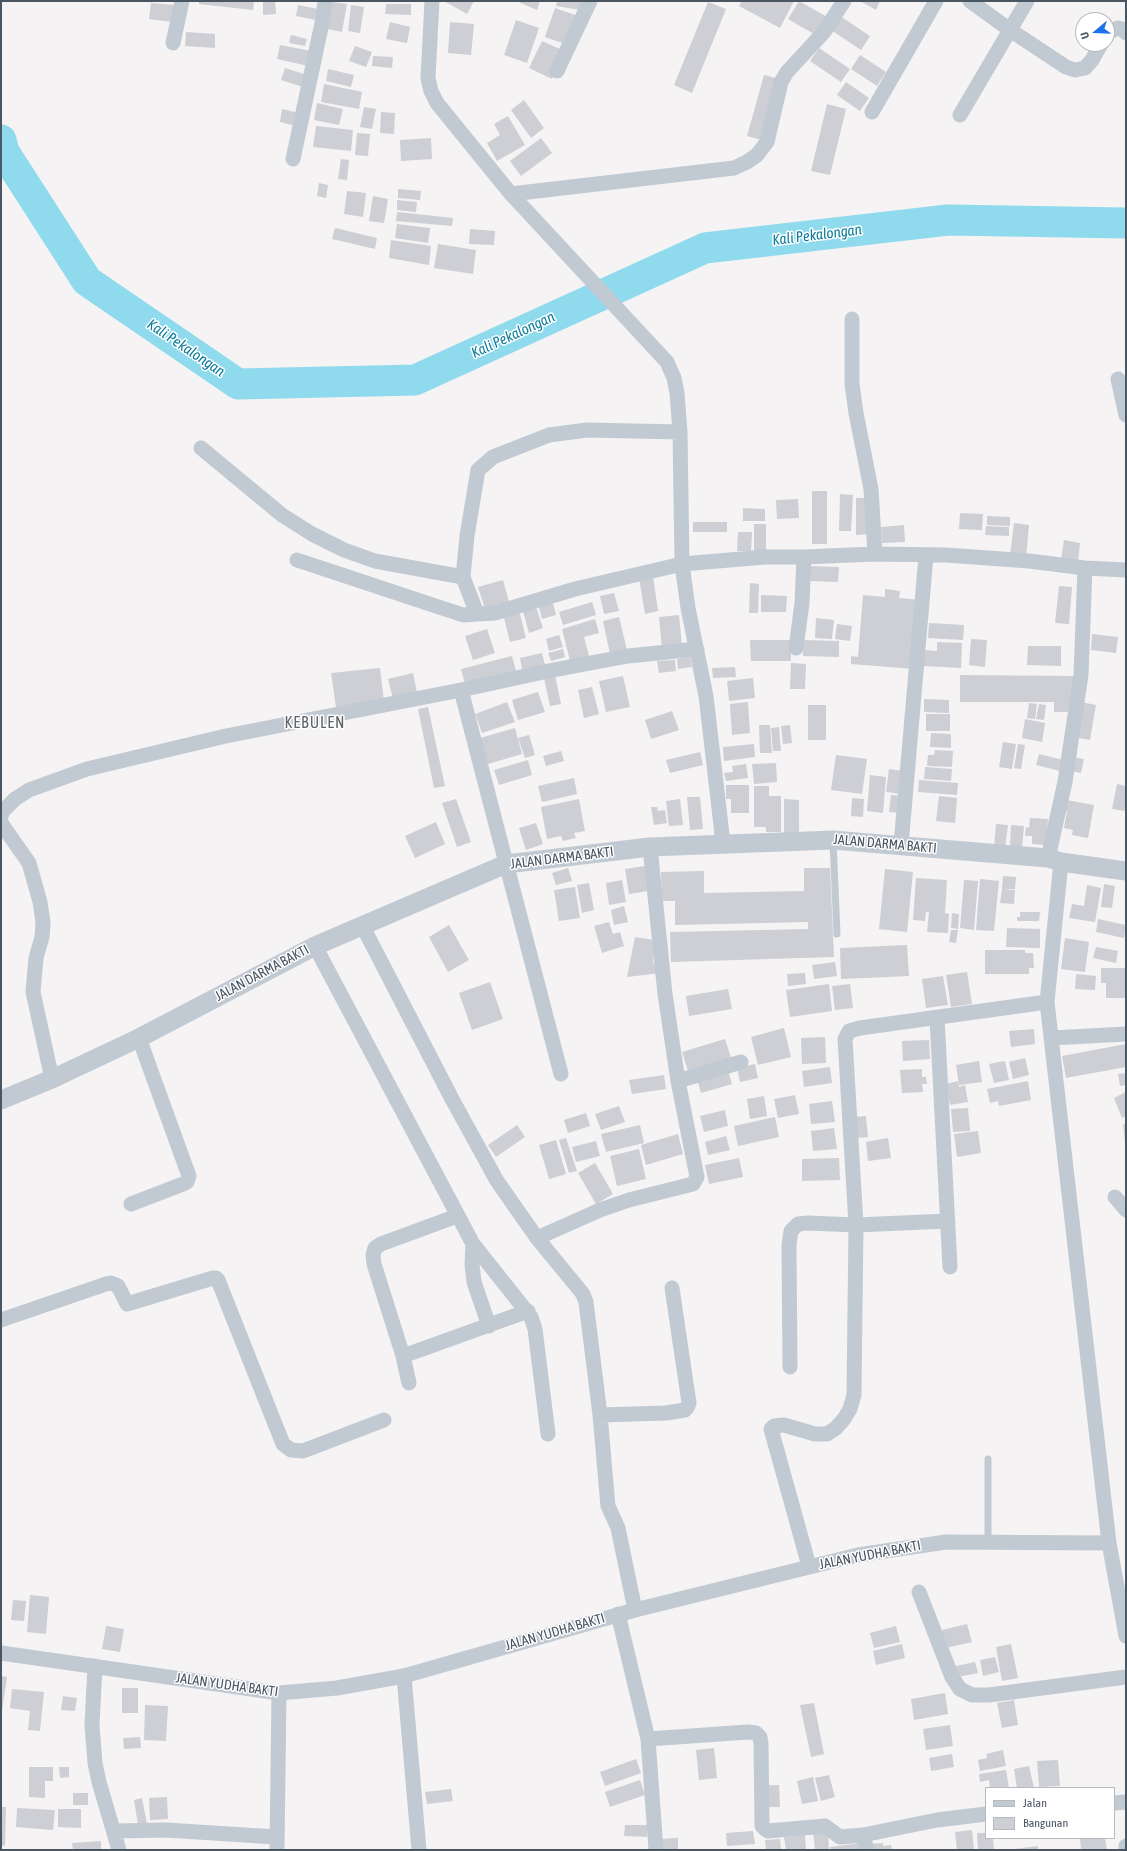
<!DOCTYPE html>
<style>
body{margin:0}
#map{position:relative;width:1127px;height:1851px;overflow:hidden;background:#f5f3f3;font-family:"Asap Condensed",sans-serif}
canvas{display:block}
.frame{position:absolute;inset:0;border:2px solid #4a5661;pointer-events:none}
.legend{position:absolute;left:985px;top:1787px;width:130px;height:52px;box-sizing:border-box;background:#fff;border:1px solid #b7bbc0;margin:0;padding:5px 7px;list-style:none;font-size:12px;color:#4a5661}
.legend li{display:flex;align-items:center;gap:8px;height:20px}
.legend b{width:20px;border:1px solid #b7bbc0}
.north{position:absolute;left:1075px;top:12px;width:40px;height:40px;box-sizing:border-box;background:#fff;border:1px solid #b7bbc0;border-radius:50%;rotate:251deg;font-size:11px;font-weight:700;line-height:16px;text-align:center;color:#4a5661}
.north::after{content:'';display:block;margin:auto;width:14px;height:18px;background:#1a73e8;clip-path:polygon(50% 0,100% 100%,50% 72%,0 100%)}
</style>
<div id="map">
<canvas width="1127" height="1851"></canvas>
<div class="frame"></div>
<ul class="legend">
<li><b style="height:5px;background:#c1cad2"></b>Jalan</li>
<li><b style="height:11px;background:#cdcfd5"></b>Bangunan</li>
</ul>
<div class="north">U</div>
</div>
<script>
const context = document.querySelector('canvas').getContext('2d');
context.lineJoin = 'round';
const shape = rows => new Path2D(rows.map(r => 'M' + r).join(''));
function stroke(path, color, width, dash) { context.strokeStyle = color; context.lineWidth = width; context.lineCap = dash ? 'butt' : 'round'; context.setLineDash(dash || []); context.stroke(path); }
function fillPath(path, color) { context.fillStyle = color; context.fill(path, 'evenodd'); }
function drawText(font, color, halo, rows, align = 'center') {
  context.font = font + ' "Asap Condensed",sans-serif'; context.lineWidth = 3; context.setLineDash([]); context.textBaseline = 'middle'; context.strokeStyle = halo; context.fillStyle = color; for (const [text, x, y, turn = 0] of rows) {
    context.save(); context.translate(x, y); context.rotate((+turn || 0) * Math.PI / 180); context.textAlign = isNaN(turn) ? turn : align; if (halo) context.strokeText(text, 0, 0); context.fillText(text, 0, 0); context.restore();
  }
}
const river = shape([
 [1,140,4,152,87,281,238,384,415,380,705,248,948,220,1126,223]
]);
const building = shape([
 [199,1,254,1,253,10,199,4],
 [263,1,275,1,276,14,263,15],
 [444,1,474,1,467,14],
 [516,1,540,1,537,10],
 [557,1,582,1,581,10,556,6],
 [742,1,794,1,780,28,739,6],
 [799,1,829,18,819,37,788,19],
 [860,1,880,1,876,10],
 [332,2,347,4,342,32,327,29],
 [708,2,726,9,692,93,674,85],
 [151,3,174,5,172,22,149,19],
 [386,4,411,4,411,15,385,14],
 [298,5,318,9,316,20,296,16],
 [351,5,364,7,360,33,348,31],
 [555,8,578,16,568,45,545,37],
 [840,16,870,36,861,50,831,30],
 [516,20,539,28,527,63,504,55],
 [390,22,410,27,407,43,386,39],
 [450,22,474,24,471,55,448,53],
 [186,32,215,34,215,48,185,46],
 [291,35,307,39,305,46,289,43],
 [542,41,564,51,552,79,529,68],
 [280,45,311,51,308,66,277,59],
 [355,46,372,52,366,67,349,61],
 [819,48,850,69,841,82,810,61],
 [860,55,886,72,877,86,851,69],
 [373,56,393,57,392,68,372,66],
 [285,68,307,75,303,87,281,80],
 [328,69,354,75,351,87,326,81],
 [764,75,779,79,762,140,747,136],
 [846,82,869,98,860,111,837,95],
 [324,84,362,92,359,109,321,102],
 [524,100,544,128,531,138,511,110],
 [317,103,343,109,339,125,314,120],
 [827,104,846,109,830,175,811,171],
 [364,107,376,109,372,129,360,127],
 [282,109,299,113,296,126,280,122],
 [381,112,395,113,394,134,380,133],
 [508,116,525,145,497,161,487,143,500,135,494,124],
 [316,126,353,130,351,151,313,147],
 [357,133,370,134,368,156,355,155],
 [431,138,432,159,401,161,400,140],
 [541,138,552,153,521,176,510,161],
 [341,159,349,160,347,180,338,179],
 [319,183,328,185,326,198,317,196],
 [398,189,421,191,420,200,398,198],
 [347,191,366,193,363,217,344,214],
 [373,196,388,199,384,223,369,221],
 [397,200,417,202,416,212,397,210],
 [397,212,453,218,452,226,396,221],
 [397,224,430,228,428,243,395,238],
 [335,228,377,238,375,249,332,239],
 [470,229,495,231,494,245,469,244],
 [391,240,431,246,429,265,389,258],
 [438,244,476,250,473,274,434,268],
 [812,491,827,491,827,544,812,544],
 [840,494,853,495,851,531,839,531],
 [856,498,869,498,870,534,856,535],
 [798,499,799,518,777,519,776,500],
 [743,508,765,509,765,521,743,521],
 [960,513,983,514,982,530,959,529],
 [987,516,1010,517,1010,526,987,525],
 [693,522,727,522,727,532,693,532],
 [1014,523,1029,525,1026,557,1010,555],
 [754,524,766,524,766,551,754,551],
 [904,525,905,542,882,543,881,527],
 [986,526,1009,527,1009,536,985,535],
 [738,532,752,532,751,551,737,551],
 [1064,540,1080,543,1078,563,1061,560],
 [808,566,839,567,838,582,808,581],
 [653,576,658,611,645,614,639,578],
 [503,580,509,602,485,609,478,587],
 [750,583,759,584,758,613,749,613],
 [1059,586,1072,587,1069,624,1055,623],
 [885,589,900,591,899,598,920,600,915,669,851,664,851,656,858,657,863,595,885,597],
 [614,593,619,611,604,614,600,596],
 [761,595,787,596,786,612,761,612],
 [552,599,556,615,542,619,538,603],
 [592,602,596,615,563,625,559,612],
 [535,604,543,628,529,633,522,608],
 [519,610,526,638,510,642,503,614],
 [679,615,682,646,662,648,659,617],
 [619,617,627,650,610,654,603,621],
 [816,618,834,620,832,639,815,638],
 [595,619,599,633,584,637,589,656,570,661,562,629],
 [929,623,964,625,963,640,928,638],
 [837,624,852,626,850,641,835,639],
 [487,629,495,653,473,660,465,636],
 [1092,634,1118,637,1116,653,1091,650],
 [559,635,563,647,549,651,546,639],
 [971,639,987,640,985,667,969,665],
 [750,640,791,640,791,661,751,661],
 [803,640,839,641,839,657,803,656],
 [937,642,962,643,961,668,923,666,924,650,937,651],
 [1028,646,1061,646,1061,666,1027,665],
 [563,649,565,657,551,661,548,653],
 [542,653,545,665,522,669,520,658],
 [512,656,516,671,465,684,461,669],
 [690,657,692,667,678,669,677,659],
 [675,660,676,671,659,673,657,661],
 [791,663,806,664,805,689,790,689],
 [735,667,736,677,713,678,712,668],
 [380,668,384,702,336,707,331,673],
 [413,673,417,693,393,699,388,679],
 [555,675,561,704,550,706,544,678],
 [960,675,1074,676,1074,712,1054,712,1054,702,960,702],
 [623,676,630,707,606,712,599,681],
 [753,678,755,698,729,701,727,681],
 [592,687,599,714,584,718,578,690],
 [538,692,545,712,518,720,512,700],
 [924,699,949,700,949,713,924,712],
 [507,702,515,722,482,733,475,714],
 [748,702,750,733,732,735,730,704],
 [1081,702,1096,705,1090,740,1075,737],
 [1029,703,1037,704,1035,719,1027,718],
 [1039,704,1046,705,1044,720,1036,719],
 [808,705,826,705,826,740,808,740],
 [428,707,445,786,434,788,418,709],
 [672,711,679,730,651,739,645,720],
 [926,714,950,714,950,731,926,731],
 [1025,719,1045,723,1042,742,1022,738],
 [759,725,770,725,772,753,760,753],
 [790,725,792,743,783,744,781,726],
 [779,727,781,751,773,751,771,728],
 [515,728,522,754,488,764,480,738],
 [931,733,951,734,951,748,930,747],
 [529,735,535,755,525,758,518,738],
 [1003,742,1016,744,1012,769,999,767],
 [754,744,755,757,724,761,723,747],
 [1018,744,1025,745,1021,769,1014,768],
 [935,750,953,751,952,767,927,766,928,755,934,755],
 [561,751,564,761,546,766,543,756],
 [700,752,703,765,670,773,666,760],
 [1039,754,1063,760,1060,771,1036,765],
 [836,755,867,759,862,794,831,790],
 [1072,757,1084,759,1081,773,1070,771],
 [528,760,532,775,499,785,494,770],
 [776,763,777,782,754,784,752,764],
 [746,764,748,778,726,781,724,773,733,772,732,766],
 [925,767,952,769,951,781,924,779],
 [889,769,904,771,901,794,886,792],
 [870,775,886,777,883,813,867,811],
 [574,778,577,794,542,802,538,786],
 [919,780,958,783,957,795,918,792],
 [1117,784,1126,786,1125,811,1112,809],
 [726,785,749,785,749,813,731,813,731,799,726,799],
 [754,786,769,786,769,796,781,796,781,832,766,832,766,827,754,827],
 [891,795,903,796,901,813,889,812],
 [939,796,957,798,955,823,936,821],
 [687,797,700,797,703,829,690,830],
 [852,798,864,799,863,817,851,816],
 [456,799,471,842,457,847,442,803],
 [579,799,585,831,574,833,576,838,563,841,561,836,547,839,541,807],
 [680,799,683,825,669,826,666,801],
 [784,799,799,800,799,834,784,834],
 [1066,800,1094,805,1088,838,1072,835,1073,830,1064,828,1067,811,1064,811],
 [651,807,657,807,658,811,665,810,667,823,654,825],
 [1030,818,1048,819,1046,845,1032,844,1032,836,1025,836,1026,827,1029,828],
 [436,822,445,844,415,858,405,836],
 [536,823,543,844,526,850,519,828],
 [996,824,1008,825,1005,848,994,847],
 [1011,825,1024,826,1022,848,1010,847],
 [645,866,648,891,629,894,625,869],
 [568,868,572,881,556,885,552,873],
 [804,868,830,868,834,957,671,962,670,932,808,929,808,922,675,925,675,901,662,901,661,872,704,871,704,893,804,891],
 [885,869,913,872,907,932,879,929],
 [1003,876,1016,877,1015,889,1002,889],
 [916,878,947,880,945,913,949,914,948,933,927,932,929,912,926,912,925,921,913,920],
 [980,879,999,881,994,931,976,930],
 [622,880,626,902,609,905,606,883],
 [964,880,978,881,974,930,960,928],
 [589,883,594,910,582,913,577,885],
 [1104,884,1115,886,1112,908,1101,907],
 [1087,885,1101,888,1095,922,1069,918,1072,904,1084,906],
 [575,887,580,918,559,921,554,890],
 [1002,889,1015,890,1014,904,1000,903],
 [624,906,628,922,614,925,611,910],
 [1020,912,1040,912,1039,921,1017,921,1017,917,1020,917],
 [952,913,959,914,958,929,951,928],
 [1098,919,1126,925,1124,938,1096,932],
 [609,922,613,934,620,932,624,946,602,953,594,926],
 [449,925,469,960,448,972,429,937],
 [1007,928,1040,929,1040,948,1006,947],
 [951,930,958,930,956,943,949,942],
 [635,937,655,940,653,963,659,963,661,973,627,977],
 [1065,938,1089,942,1085,972,1061,969],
 [907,945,909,976,841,979,840,948],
 [1096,947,1118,951,1116,963,1093,958],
 [985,950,1025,950,1025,953,1033,953,1034,968,1029,968,1029,974,985,974],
 [835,962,837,976,814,979,812,965],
 [1101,968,1126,968,1126,998,1106,998,1106,983,1101,983],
 [967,972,972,1004,951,1007,946,975],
 [805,973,806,984,788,986,787,974],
 [1076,974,1096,976,1095,990,1075,989],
 [943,976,948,1005,926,1008,922,979],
 [490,982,503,1019,472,1030,459,993],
 [829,984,832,1011,790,1017,786,990],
 [850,984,853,1008,835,1010,832,986],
 [728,989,732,1009,689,1016,686,996],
 [784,1028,791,1057,758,1065,751,1037],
 [1034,1029,1035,1044,1011,1047,1009,1031],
 [825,1037,826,1063,802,1064,801,1038],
 [725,1039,732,1061,689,1074,682,1052],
 [929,1040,930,1059,903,1061,902,1041],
 [1126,1044,1126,1067,1066,1078,1062,1056],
 [1025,1058,1029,1075,1013,1079,1009,1062],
 [979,1061,982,1082,959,1085,956,1065],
 [1005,1061,1009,1080,994,1083,989,1064],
 [755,1064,758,1078,740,1082,737,1068],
 [830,1067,832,1083,804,1087,802,1071],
 [922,1069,922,1077,926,1077,927,1084,922,1084,923,1092,902,1093,900,1070],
 [728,1070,732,1084,701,1093,697,1079],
 [1126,1073,1126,1085,1120,1086,1118,1074],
 [664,1075,666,1089,632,1094,629,1080],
 [958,1081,959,1087,965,1085,968,1102,950,1105,946,1084],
 [1028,1081,1031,1100,999,1106,998,1101,990,1103,987,1089],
 [1126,1092,1126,1116,1122,1118,1114,1098],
 [795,1095,799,1114,778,1118,774,1099],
 [764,1096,767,1116,750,1119,747,1099],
 [832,1101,835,1122,811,1124,809,1104],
 [619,1106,625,1122,601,1130,595,1114],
 [968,1108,970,1131,953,1132,951,1109],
 [725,1110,728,1126,704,1132,700,1116],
 [586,1113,590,1126,568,1133,564,1120],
 [866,1116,868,1137,856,1138,855,1117],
 [775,1117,779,1137,738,1146,734,1126],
 [1123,1124,1126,1124,1126,1144,1125,1144],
 [517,1125,525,1137,496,1157,488,1145],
 [640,1125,644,1143,606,1152,601,1134],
 [834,1128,837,1149,813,1151,811,1131],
 [978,1131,981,1153,957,1157,954,1134],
 [678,1134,683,1154,646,1165,641,1145],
 [726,1136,730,1150,708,1155,705,1142],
 [566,1138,577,1171,569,1173,559,1140],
 [888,1138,891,1158,868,1161,866,1142],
 [556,1140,566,1174,549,1179,539,1145],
 [596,1141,600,1156,576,1162,572,1147],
 [639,1149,646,1179,617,1186,610,1156],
 [739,1158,743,1177,709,1184,705,1165],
 [839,1158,840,1180,802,1181,802,1159],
 [595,1163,613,1194,596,1204,578,1173],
 [30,1595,49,1597,46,1634,27,1632],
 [13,1600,26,1601,24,1621,11,1620],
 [967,1624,972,1642,946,1648,942,1630],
 [106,1626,124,1629,120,1652,102,1649],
 [896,1626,900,1642,874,1648,870,1633],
 [902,1644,905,1658,876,1665,873,1651],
 [1011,1644,1018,1678,1002,1681,996,1647],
 [995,1657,999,1672,983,1676,980,1660],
 [975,1662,978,1673,953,1678,951,1667],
 [1,1676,7,1677,2,1711,1,1711],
 [122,1688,138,1688,138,1713,122,1713],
 [12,1689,44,1692,40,1731,28,1730,30,1711,10,1708],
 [945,1693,948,1714,914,1720,911,1699],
 [63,1696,77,1698,75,1711,61,1710],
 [1014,1700,1018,1725,1002,1728,997,1703],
 [814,1703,824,1754,811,1757,800,1705],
 [145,1705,168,1706,166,1741,144,1740],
 [950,1725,953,1746,926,1750,923,1729],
 [140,1737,141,1748,124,1749,123,1738],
 [714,1748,717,1778,699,1780,696,1750],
 [1003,1750,1006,1766,980,1771,978,1760,987,1758,986,1754],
 [952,1754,954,1767,931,1771,929,1758],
 [636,1759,641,1773,605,1786,600,1772],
 [1058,1760,1060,1786,1039,1787,1037,1761],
 [1029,1766,1034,1788,1017,1788,1014,1769],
 [29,1767,53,1767,53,1781,45,1781,45,1798,29,1797],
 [59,1767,69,1767,69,1777,60,1778],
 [1006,1770,1009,1788,990,1788,989,1780,980,1782,979,1774],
 [829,1775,835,1797,821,1801,815,1778],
 [813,1777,818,1801,802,1804,797,1781],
 [640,1780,645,1795,610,1807,605,1792],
 [765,1785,779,1785,780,1807,765,1807],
 [451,1789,453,1801,427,1804,425,1792],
 [73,1793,88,1793,88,1805,73,1805],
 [167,1797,168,1819,150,1820,149,1798],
 [142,1798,147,1824,138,1825,134,1800],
 [1,1807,6,1807,5,1846,1,1845],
 [17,1808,55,1810,53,1830,16,1827],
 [58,1809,81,1809,81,1828,58,1827],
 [625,1825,647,1825,647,1837,624,1836],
 [972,1830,974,1850,957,1850,955,1832],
 [753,1831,755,1844,727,1846,726,1833],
 [828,1831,829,1850,815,1850,813,1832],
 [977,1833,986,1833,986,1838,993,1838,994,1850,978,1850],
 [805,1835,806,1849,786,1850,784,1837],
 [678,1838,678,1850,661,1850,660,1839],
 [1080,1838,1105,1838,1107,1850,1081,1850],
 [780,1839,781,1850,766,1850,765,1840],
 [101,1841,101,1850,73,1850,72,1843],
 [861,1843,862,1850,831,1850,830,1847],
 [883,1843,883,1846,891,1845,892,1850,871,1850,870,1844],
 [1038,1846,1038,1850,1014,1850,1014,1849]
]);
const service = shape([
 [833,840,837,934],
 [988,1459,988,1542]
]);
const minor = shape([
 [432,1,428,78,431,91,437,103,511,194,667,362,674,378,677,393,680,432,682,564,688,608,706,696,723,843],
 [970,1,1010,30,1066,67,1075,70,1085,68,1092,60,1101,44],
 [1107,35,1109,32,1118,28,1122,29,1126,33],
 [173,43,182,1],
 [557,71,590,1],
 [872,112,936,1],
 [960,115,1027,1],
 [293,159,322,23,325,1],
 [511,194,734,168,747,162,757,155,767,142,781,82,787,72,824,32,844,1],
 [852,319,852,384,856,413,871,489,875,554],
 [1118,379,1126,415],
 [201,448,282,515,312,534,344,550,375,561,463,577,477,614,495,613,575,589,682,564,765,557,804,557,875,554,946,555,1029,561,1085,568,1126,570],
 [297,560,463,615,477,614],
 [463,577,467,536,478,470,493,457,549,435,587,430,680,432],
 [796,648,802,603,804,557],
 [461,690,561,1074],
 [1,816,3,811,15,799,29,790,87,769,226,736,461,690,548,671,628,656,697,649],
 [1,823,29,863,40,902,43,922,42,937,36,958,33,992,52,1079],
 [901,845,926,556],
 [1048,858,1065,782,1081,675,1085,568],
 [1061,862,1047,1002,1109,1543,1126,1636],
 [362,925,452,1099,497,1181,537,1238,583,1294,586,1302,600,1415,608,1506,618,1528,635,1610],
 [315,946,473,1244,531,1317,535,1329,548,1434],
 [937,1018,950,1267],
 [1051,1038,1126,1034],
 [678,1081,741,1062],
 [1115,1197,1126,1210],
 [131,1204,183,1184,187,1182,189,1176,139,1038],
 [537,1238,600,1210,629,1200,693,1184,697,1177,678,1081,665,994,650,847],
 [473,1244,472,1264,474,1282,489,1326],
 [1,1320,106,1284,111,1283,118,1286,127,1304,213,1278,216,1278,218,1280,283,1444,291,1450,303,1451,384,1420],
 [403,1356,528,1311],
 [790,1367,789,1245,791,1231,798,1224,808,1223,856,1225,948,1221],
 [409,1383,403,1356,374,1264,373,1255,375,1248,381,1244,457,1216],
 [600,1415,666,1413,685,1410,688,1406,689,1403,672,1288],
 [809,1566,771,1429,774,1426,784,1425,815,1434,827,1434,836,1428,844,1419,850,1409,854,1395,856,1225,845,1039,849,1031,860,1028,1047,1002],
 [919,1592,952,1677,960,1689,972,1695,989,1695,1126,1677],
 [618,1614,648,1739,656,1850],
 [1,1653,279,1693,337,1688,404,1676,635,1610,858,1555,946,1542,1109,1543],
 [95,1666,92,1725,95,1763,99,1782,119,1850],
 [404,1676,419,1850],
 [648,1739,748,1732,756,1733,760,1737,761,1744,762,1826,765,1829,768,1831,825,1826,840,1837,863,1835],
 [1114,1803,1126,1802],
 [114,1831,166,1830,276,1837],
 [277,1850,279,1693],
 [867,1850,863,1835,937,1820,986,1814],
 [1126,1850,1126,1846]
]);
const tertiary = shape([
 [1,1100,52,1079,139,1038,315,946,506,864,650,847,833,840,1048,858,1061,862,1126,871]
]);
const streetNames = [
 ["JALAN DARMA BAKTI",885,844,5],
 ["JALAN DARMA BAKTI",562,858,-7],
 ["JALAN DARMA BAKTI",262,973,-28],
 ["JALAN YUDHA BAKTI",870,1555,-11],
 ["JALAN YUDHA BAKTI",555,1632,-16],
 ["JALAN YUDHA BAKTI",227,1685,8]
];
const waterNames = [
 ["Kali Pekalongan",817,235,-7],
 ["Kali Pekalongan",513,335,-25],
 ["Kali Pekalongan",186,348,34]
];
const quarterNames = [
 ["KEBULEN",315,723]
];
stroke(river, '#90daee', 31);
fillPath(building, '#cdcfd5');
stroke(service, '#c1cad2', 7);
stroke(minor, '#c1cad2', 15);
stroke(tertiary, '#c1cad2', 19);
drawText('14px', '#4a5661', '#fff', streetNames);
drawText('italic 15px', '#0c7c9b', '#fff', waterNames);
context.letterSpacing = '1px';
drawText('16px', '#5f6368', '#fff', quarterNames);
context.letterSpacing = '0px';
</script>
